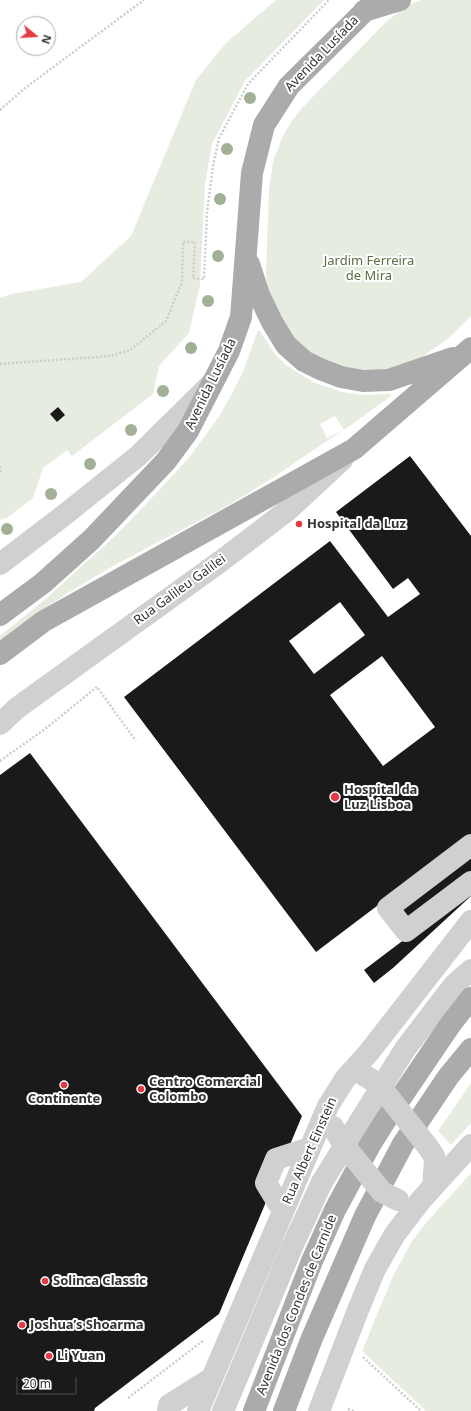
<!DOCTYPE html>
<meta charset="utf-8">
<style>
body{margin:0}
#map{position:relative;width:471px;height:1411px;overflow:hidden;background:#fff;font-family:"Noto Sans",sans-serif}
canvas{display:block}
.north{position:absolute;left:16px;top:16px;width:40px;height:40px;box-sizing:border-box;background:#fff;border:1px solid #adadad;border-radius:50%;rotate:108deg;font-size:11px;font-weight:700;line-height:16px;text-align:center;color:#333}
.north::after{content:'';display:block;margin:auto;width:14px;height:18px;background:#e63946;clip-path:polygon(50% 0,100% 100%,50% 72%,0 100%)}
.scale{position:absolute;left:16px;top:1377px;width:61px;height:18px;box-sizing:border-box;border:2px solid #333;border-top:0;padding-left:5px;font-size:12px;line-height:14px;white-space:nowrap;color:#333;-webkit-text-stroke:3px #fff;paint-order:stroke}
</style>
<div id="map">
<canvas width="471" height="1411"></canvas>
<div class="north">N</div>
<div class="scale">20 m</div>
</div>
<script>
const context = document.querySelector('canvas').getContext('2d');
context.lineJoin = 'round';
function fillPath(path, color) { context.fillStyle = color; context.fill(path, 'evenodd'); }
const shape = rows => new Path2D(rows.map(r => 'M' + r).join(''));
function stroke(path, color, width, dash) { context.strokeStyle = color; context.lineWidth = width; context.lineCap = dash ? 'butt' : 'round'; context.setLineDash(dash || []); context.stroke(path); }
function drawText(font, color, halo, rows, align = 'center') {
  context.font = font + ' "Noto Sans",sans-serif'; context.lineWidth = 4; context.setLineDash([]); context.textBaseline = 'middle'; context.strokeStyle = halo; context.fillStyle = color; for (const [text, x, y, turn = 0] of rows) {
    context.save(); context.translate(x, y); context.rotate((+turn || 0) * Math.PI / 180); context.textAlign = isNaN(turn) ? turn : align; if (halo) context.strokeText(text, 0, 0); context.fillText(text, 0, 0); context.restore();
  }
}
const green = shape([
 [276,0,324,0,245,81,212,144,205,184,200,285,189,333,159,366,153,394,72,456,67,450,43,468,33,498,7,518,0,520,0,298,11,294,81,282,131,236,196,80,226,43],
 [422,0,471,0,471,316,450,337,418,360,372,374,324,364,287,334,268,290,266,274,269,191,273,161,284,134,292,121,301,109,386,22,398,12,411,4],
 [258,330,260,331,275,354,286,365,313,382,342,392,363,395,390,394,391,396,344,430,335,416,320,424,327,438,343,430,271,479,227,506,113,566,66,594,42,610,0,640,0,636,49,596,116,535,148,502,188,459,220,415,234,390,242,374],
 [471,1083,471,1123,451,1145,438,1131],
 [471,1173,471,1411,426,1411,362,1351,393,1276,412,1241,426,1223]
]);
const building = shape([
 [58,407,65,415,57,422,50,414],
 [410,456,471,536,471,835,316,952,124,697,330,541,388,617,420,594,408,578,393,589,336,512],
 [340,602,365,635,314,674,289,641],
 [382,656,435,727,383,766,330,695],
 [30,753,302,1116,219,1314,95,1408,94,1411,0,1411,0,775],
 [471,852,471,872,409,919,400,906],
 [471,889,471,896,393,968,374,983,364,970]
]);
const path = shape([
 [0,110,25,88,144,0],
 [0,364,110,356,130,350,166,321,182,282,183,242,195,242,193,278,204,279,207,212,213,166,219,138,248,84,329,0],
 [0,466,0,474],
 [0,761,45,729,97,687,136,741],
 [363,1357,421,1411],
 [128,1398,204,1340],
 [348,1409,354,1411]
]);
const minor = shape([
 [0,564,63,516,138,456,209,386],
 [0,724,17,708,221,561,288,510,342,460],
 [471,845,388,908,406,931,471,882],
 [428,1147,434,1156,435,1161,433,1187],
 [283,1211,266,1183,276,1159,310,1148],
 [168,1411,169,1405,212,1378],
 [198,1411,328,1106,345,1079,370,1051,471,921],
 [223,1411,292,1247,322,1182,405,1049,454,985,471,970],
 [319,1411,358,1310,375,1269,395,1234,421,1200,471,1145]
]);
const major = shape([
 [364,11,400,0],
 [249,264,259,295,272,322,286,345,304,361,320,369,341,377,363,381,389,380,453,358],
 [0,615,43,583,92,539,166,461,188,431,229,351,241,317,252,173,264,125,289,86,376,0],
 [0,654,44,621,354,449,471,348],
 [254,1411,312,1261,335,1210,370,1145,385,1121,450,1025,471,998],
 [284,1411,312,1338,365,1216,403,1144,448,1077,471,1049]
]);
const minorBridge = shape([
 [362,1074,372,1080,380,1086,428,1147],
 [333,1127,343,1144,382,1192,398,1200]
]);
const trees = [
 [250,98],
 [227,149],
 [220,199],
 [218,256],
 [208,301],
 [191,348],
 [163,391],
 [131,430],
 [90,464],
 [51,494],
 [7,529]
];
const markers = [
 [299,524,4,"#e63946"],
 [335,797,5,"#e63946"],
 [64,1085,4,"#e63946"],
 [141,1089,4,"#e63946"],
 [45,1281,4,"#e63946"],
 [22,1325,4,"#e63946"],
 [49,1356,4,"#e63946"]
];
const streetNames = [
 ["Avenida Lusíada",322,54,-46],
 ["Avenida Lusíada",211,384,-64],
 ["Rua Galileu Galilei",180,590,-36],
 ["Rua Albert Einstein",310,1151,-66],
 ["Avenida dos Condes de Carnide",297,1305,-68]
];
const parkNames = [
 ["Jardim Ferreira",369,261],
 ["de Mira",369,276]
];
const poiNames = [
 ["Hospital da Luz",307,524],
 ["Hospital da",344,790],
 ["Luz Lisboa",344,805],
 ["Centro Comercial",149,1082],
 ["Colombo",149,1097],
 ["Continente",64,1099,"center"],
 ["Solinca Classic",53,1281],
 ["Joshua’s Shoarma",30,1325],
 ["Li Yuan",57,1356]
];
fillPath(green, '#e6ecdf');
fillPath(building, '#1a1a1a');
stroke(path, '#cdcdcd', 2.5, [2, 2]);
stroke(minor, '#d0d0d0', 22);
stroke(major, '#ababab', 22);
stroke(minorBridge, '#d0d0d0', 22);
context.fillStyle = '#a2b095';
for (const [x, y] of trees) { context.beginPath(); context.arc(x, y, 6, 0, 2 * Math.PI); context.fill(); }
for (const [x, y, r, color] of markers) { const dot = new Path2D(); dot.arc(x, y, r, 0, 2 * Math.PI); context.fillStyle = color; context.fill(dot); stroke(dot, '#fff', 1.5); }
drawText('13px', '#333', '#fff', streetNames);
drawText('13px', '#56703f', '#fff', parkNames);
drawText('bold 13px', '#333', '#fff', poiNames, 'left');
</script>
